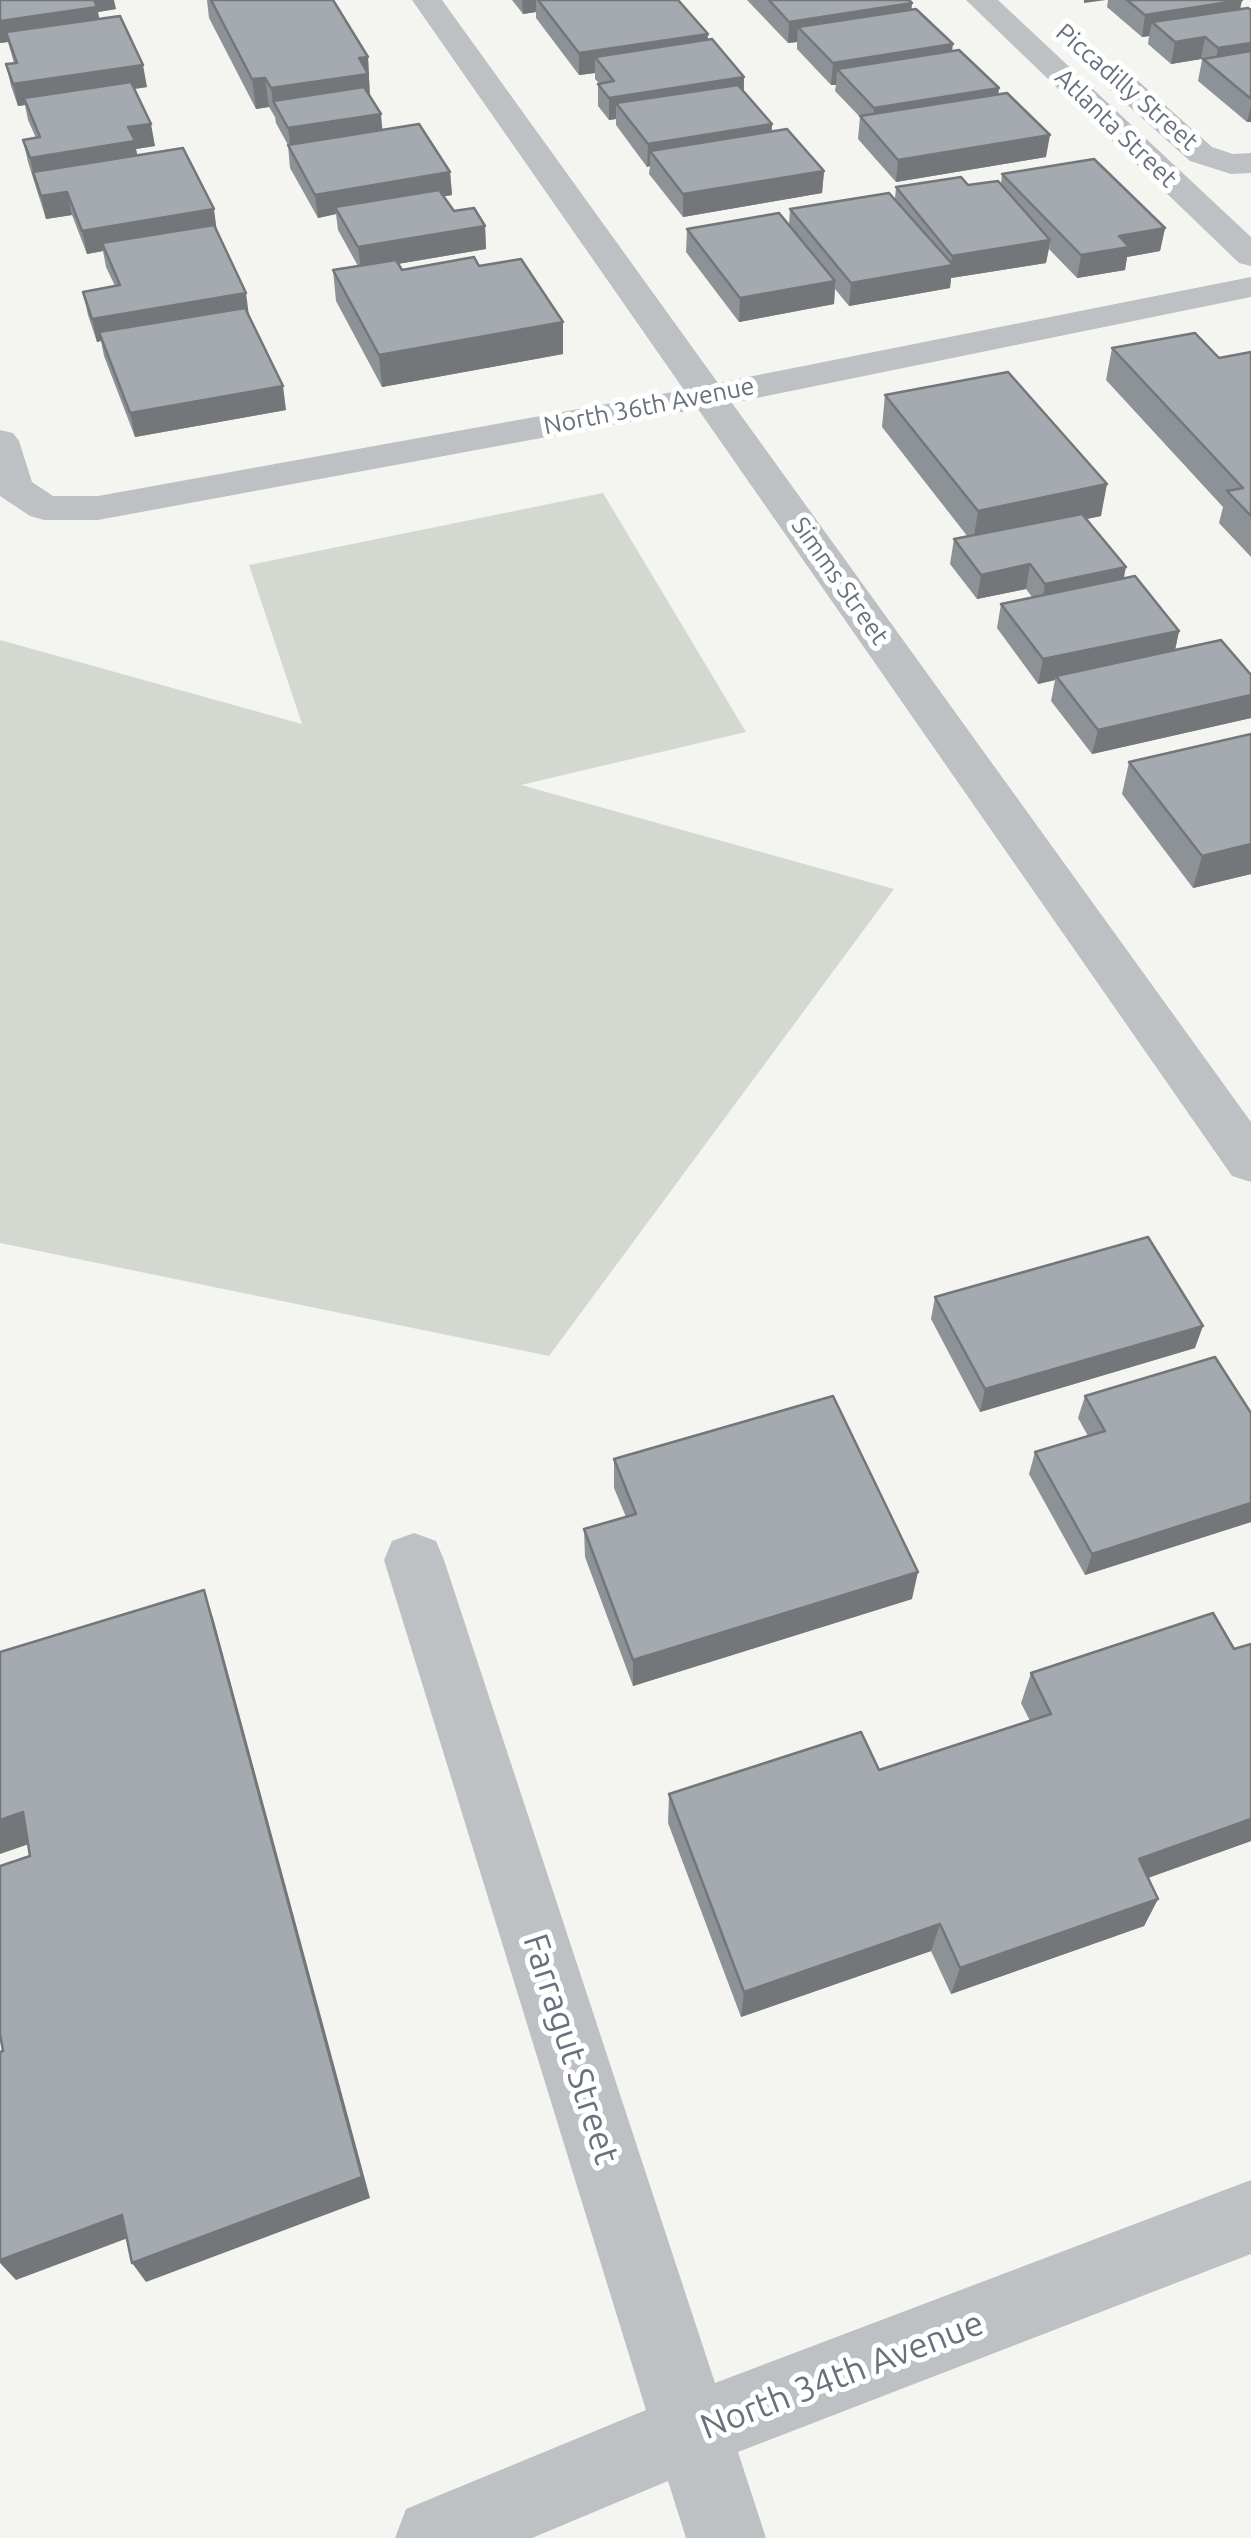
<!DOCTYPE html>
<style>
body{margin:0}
canvas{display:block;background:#f4f4f1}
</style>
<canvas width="1251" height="2538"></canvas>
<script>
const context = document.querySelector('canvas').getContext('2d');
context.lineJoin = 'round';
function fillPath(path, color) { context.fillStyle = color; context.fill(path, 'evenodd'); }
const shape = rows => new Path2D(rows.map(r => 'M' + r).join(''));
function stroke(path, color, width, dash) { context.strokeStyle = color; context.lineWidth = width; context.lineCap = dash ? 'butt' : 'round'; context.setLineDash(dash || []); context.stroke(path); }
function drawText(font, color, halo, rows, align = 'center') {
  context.font = font + ' Ubuntu,sans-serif'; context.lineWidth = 10; context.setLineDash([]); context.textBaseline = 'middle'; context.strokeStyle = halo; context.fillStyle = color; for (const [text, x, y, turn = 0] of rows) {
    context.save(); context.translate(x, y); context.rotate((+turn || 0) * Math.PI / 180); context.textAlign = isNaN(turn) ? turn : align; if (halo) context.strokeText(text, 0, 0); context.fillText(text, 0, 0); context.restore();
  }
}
const green = shape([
 [603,493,746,732,521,785,894,889,549,1356,0,1243,0,640,302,724,249,565]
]);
const minor = shape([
 [412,0,442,0,718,383,1251,277,1251,297,732,403,1251,1122,1251,1182,1232,1176,698,409,98,520,44,520,30,516,0,496,0,430,13,433,19,441,32,482,53,496,98,496,684,390,412,0],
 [966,0,998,0,1251,237,1251,266,1239,263,966,0],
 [1116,69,1127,71,1212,147,1233,154,1251,153,1251,173,1231,174,1190,161,1105,85,1101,78,1105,71,1116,69],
 [414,1533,436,1541,444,1560,715,2383,1251,2180,1251,2254,738,2452,766,2538,686,2538,668,2481,532,2538,395,2538,406,2509,646,2410,384,1560,392,1541,414,1533]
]);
const wall = shape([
 [0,0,116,9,98,12,99,19,147,87,134,89,155,146,136,149,137,155,217,232,286,410,135,437,104,356,101,341,97,342,88,315,83,292,115,286,106,267,103,251,87,254,72,215,46,219,28,162,23,140,36,138,28,120,25,105,18,106,11,86,6,64,14,63,8,42,0,43],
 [207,0,333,0,368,57,370,95,382,130,450,172,452,195,444,196,454,211,485,226,486,249,398,264,402,270,479,266,563,354,382,387,336,301,333,270,358,266,338,230,336,214,318,218,290,168,288,145,276,123,275,117,269,107,256,109,209,18],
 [512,0,678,0,708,40,744,77,744,91,772,124,771,132,824,171,822,193,683,217,649,174,650,166,647,167,616,125,616,119,609,120,598,106,598,84,599,83,595,79,595,73,579,75,536,18,536,12,523,14],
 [747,0,909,0,912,3,911,9,952,51,999,88,998,95,1046,157,896,182,858,139,860,117,835,91,836,85,831,85,797,49,797,42,788,43],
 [1108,0,1242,0,1240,9,1251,10,1251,122,1247,122,1198,81,1202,60,1201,59,1171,64,1148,44,1149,36,1142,37,1107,7],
 [1002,174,1165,228,1160,251,1127,257,1125,270,1077,278,1049,249,1046,263,951,278,950,288,849,306,835,289,834,304,739,322,686,252,687,229,789,225,790,209,895,199,896,187,1001,184],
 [1112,348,1219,358,1251,352,1251,557,1219,523,1223,507,1106,380],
 [885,395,1101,516,1086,519,1124,579,1179,631,1175,650,1251,675,1251,718,1092,754,1051,701,1055,680,1038,684,997,628,1001,604,1032,597,1026,589,977,599,950,564,954,539,968,537,882,427],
 [1251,734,1251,874,1193,888,1122,794,1129,762],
 [935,1297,1195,1348,980,1412,931,1319],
 [1085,1396,1251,1413,1251,1522,1085,1575,1029,1474,1035,1452,1088,1436,1078,1418],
 [614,1459,912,1599,633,1686,585,1557,584,1529,626,1517,614,1488],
 [1031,1673,1251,1841,1148,1878,1158,1899,1144,1926,951,1994,931,1951,741,2017,668,1823,669,1794,879,1770,1030,1721,1021,1703]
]);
const shadedWall = shape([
 [91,0,114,0,116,9,98,12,101,29,6,32,8,42,0,43,0,21],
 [522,0,536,0,536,12,523,14],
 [1084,0,1106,0,1084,3],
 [1242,0,1237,22,1152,22,1149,36,1142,37,1145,15],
 [912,3,910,25,798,27,797,42,788,43,789,22],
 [708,34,707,56,595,57,595,73,579,75,579,53],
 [1205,37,1201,59,1171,64,1175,42],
 [1251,43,1251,64,1214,70,1218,48],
 [953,44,950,66,837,69,836,85,831,85,833,63],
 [368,57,370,103,273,101,275,117,271,88,359,58],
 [143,65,147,87,26,105,24,98,25,105,18,106,13,84],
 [744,77,743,99,616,103,616,119,609,120,609,98],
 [265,78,269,107,256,109,252,79],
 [999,88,996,110,872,130,874,108],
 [1251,105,1251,122,1247,122],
 [381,114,383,136,291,151,288,128],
 [151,124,155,146,136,149,139,164,33,173,30,158,128,127],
 [772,124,771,147,650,151,650,166,647,167,648,144],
 [1050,135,1046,157,896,182,898,160],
 [824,171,822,193,683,217,683,194],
 [450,172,452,195,340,214,335,207,336,214,318,218,315,195],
 [67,192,72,215,46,219,41,196],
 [214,209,217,232,102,243,103,251,87,254,82,231],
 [485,226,486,249,361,270,358,247],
 [1165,228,1160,251,1127,257,1125,270,1077,278,1081,255,1119,236],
 [1050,240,1046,263,951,278,950,288,849,306,851,283,951,265,952,256],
 [835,281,834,304,739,322,740,298],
 [246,293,249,316,99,332,101,341,97,342,92,319],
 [563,322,563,354,382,387,379,355],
 [283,386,286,410,135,437,130,413],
 [1107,484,1101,516,973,543,978,511],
 [1030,564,1026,589,977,599,981,575],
 [1126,567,1121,592,1041,608,1045,584],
 [1179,631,1174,655,1056,676,1055,680,1038,684,1043,659],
 [1251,695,1251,718,1092,754,1098,730],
 [1251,844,1251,874,1193,888,1202,856],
 [1203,1326,1195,1348,980,1412,985,1389],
 [1251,1503,1251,1522,1085,1575,1092,1554],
 [918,1572,912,1599,633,1686,633,1660],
 [204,1590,214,1621,370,2198,146,2282,132,2263],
 [23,1812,38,1841,0,1854,0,1820],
 [1251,1819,1251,1841,1125,1886,1139,1859],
 [1158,1899,1144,1926,951,1994,960,1968],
 [940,1924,931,1951,741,2017,744,1992],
 [122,2215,136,2235,16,2280,0,2263,0,2260]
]);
const building = shape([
 [0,0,94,0,97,7,0,21,0,0],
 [211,0,333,0,368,57,359,58,368,74,271,88,265,78,252,79,211,0],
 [538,0,678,0,708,34,579,53,538,0],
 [769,0,909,0,912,3,789,22,769,0],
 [1127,0,1242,0,1145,15,1127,0],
 [1248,8,1251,10,1251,43,1218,48,1205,37,1175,42,1152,22,1248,8],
 [916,9,953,44,833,63,798,27,916,9],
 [120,16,143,65,13,84,6,64,17,63,6,32,120,16],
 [712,39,744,77,609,98,598,84,614,81,595,57,712,39],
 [959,50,999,88,874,108,837,69,959,50],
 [1251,51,1251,99,1203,59,1251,51],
 [131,82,151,124,128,127,135,141,30,158,23,140,40,137,24,98,131,82],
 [738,85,772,124,648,144,616,103,738,85],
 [364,87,381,114,288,128,273,101,364,87],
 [1007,93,1050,135,898,160,860,116,1007,93],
 [419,124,450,172,315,195,288,145,419,124],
 [787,129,824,171,683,194,650,151,787,129],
 [183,148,214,209,82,231,67,192,41,196,33,172,183,148],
 [1094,159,1165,228,1119,236,1129,247,1081,255,1002,174,1094,159],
 [961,177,968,185,998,181,1050,240,952,256,896,187,961,177],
 [439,190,454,211,474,208,485,226,358,247,335,207,439,190],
 [889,193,953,265,851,283,790,209,889,193],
 [779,213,835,281,740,298,687,229,779,213],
 [214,225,246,293,92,319,83,292,120,285,102,243,214,225],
 [474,257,479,266,521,259,563,322,379,355,333,270,396,260,402,270,474,257],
 [245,308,283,386,130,413,99,332,245,308],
 [1195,333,1219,358,1251,352,1251,516,1227,491,1243,488,1112,348,1195,333],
 [1008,372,1107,484,978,511,885,395,1008,372],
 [1082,514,1126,567,1045,584,1030,564,981,575,954,539,1082,514],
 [1135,576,1179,631,1043,659,1001,604,1135,576],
 [1221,640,1251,675,1251,695,1098,730,1056,676,1221,640],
 [1251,734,1251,844,1202,856,1129,762,1251,734],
 [1148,1237,1203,1326,985,1389,935,1297,1148,1237],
 [1215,1357,1251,1413,1251,1503,1092,1554,1035,1452,1105,1431,1085,1396,1215,1357],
 [833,1396,918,1572,633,1660,584,1529,636,1514,614,1459,833,1396],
 [204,1590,362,2177,132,2263,122,2215,0,2260,0,2052,3,2051,0,2034,0,1866,30,1856,23,1812,0,1820,0,1652,204,1590],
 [1213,1613,1234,1649,1251,1644,1251,1819,1139,1859,1158,1899,960,1968,940,1924,744,1992,669,1794,861,1732,879,1770,1051,1714,1031,1673,1213,1613]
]);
const farStreetnames = [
 ["Piccadilly Street",1127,87,41],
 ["Atlanta Street",1116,128,44],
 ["North 36th Avenue",649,406,-11],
 ["Simms Street",840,581,55]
];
const nearStreetnames = [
 ["Farragut Street",571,2049,72],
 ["North 34th Avenue",842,2375,-21]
];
fillPath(green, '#d3d9d1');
fillPath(minor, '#bec1c4');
fillPath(wall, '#8d9296');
fillPath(shadedWall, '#73777a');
fillPath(building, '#a4aaaf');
stroke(building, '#73777a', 2.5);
drawText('25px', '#67727e', '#fff', farStreetnames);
drawText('35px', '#67727e', '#fff', nearStreetnames);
</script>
